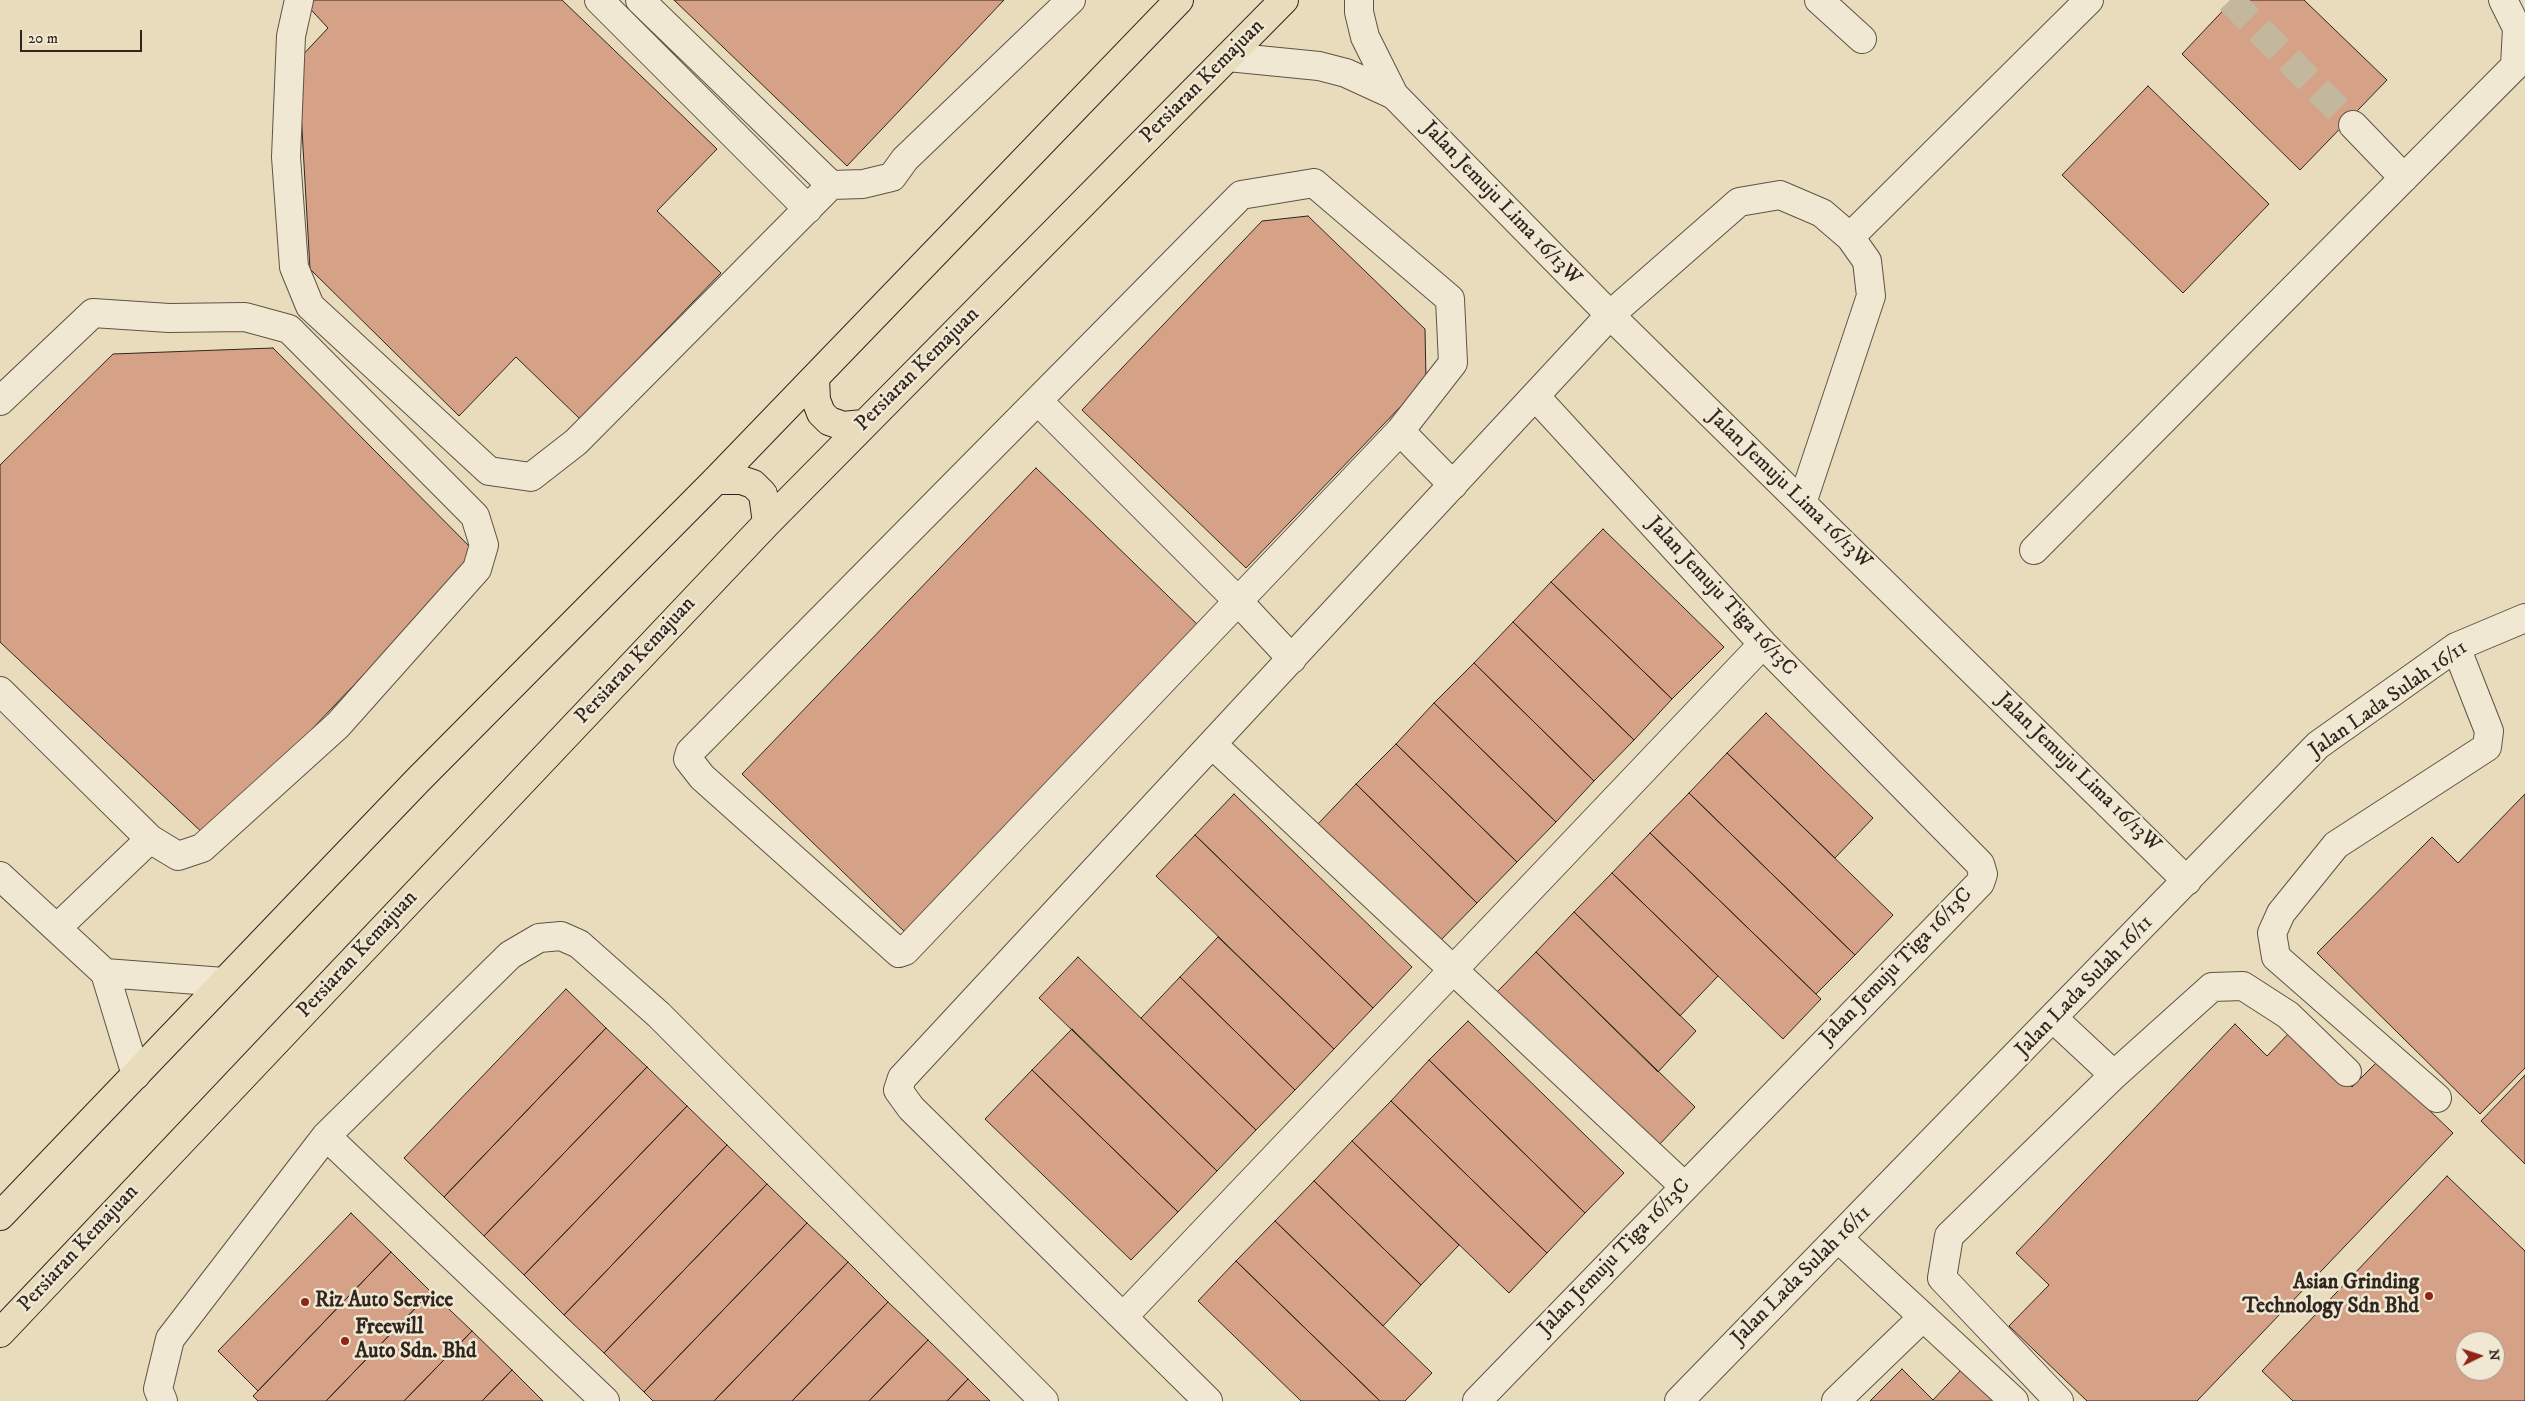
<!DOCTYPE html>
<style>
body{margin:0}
#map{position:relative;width:2525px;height:1401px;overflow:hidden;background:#e8dcbc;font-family:"IM FELL DW Pica",serif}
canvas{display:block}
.north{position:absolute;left:2455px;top:1331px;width:50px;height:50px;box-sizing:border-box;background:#f0e8d3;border:1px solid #a49a8b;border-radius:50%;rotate:86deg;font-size:14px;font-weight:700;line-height:20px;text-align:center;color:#31251f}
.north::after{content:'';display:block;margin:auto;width:18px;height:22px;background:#8f2418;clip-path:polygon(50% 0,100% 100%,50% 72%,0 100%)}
.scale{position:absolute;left:20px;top:30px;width:122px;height:22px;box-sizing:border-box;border:2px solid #31251f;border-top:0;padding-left:6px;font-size:15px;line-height:18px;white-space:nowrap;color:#31251f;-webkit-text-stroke:4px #f0e8d3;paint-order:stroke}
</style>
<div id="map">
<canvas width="2525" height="1401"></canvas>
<div class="north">N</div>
<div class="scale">20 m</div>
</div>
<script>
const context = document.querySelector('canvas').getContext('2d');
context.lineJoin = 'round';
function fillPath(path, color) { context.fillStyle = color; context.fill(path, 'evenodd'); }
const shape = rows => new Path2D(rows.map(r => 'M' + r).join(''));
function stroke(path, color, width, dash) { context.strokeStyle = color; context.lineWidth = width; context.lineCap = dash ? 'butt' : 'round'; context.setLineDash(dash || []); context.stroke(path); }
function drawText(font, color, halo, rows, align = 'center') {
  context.font = font + ' "IM FELL DW Pica",serif'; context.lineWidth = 5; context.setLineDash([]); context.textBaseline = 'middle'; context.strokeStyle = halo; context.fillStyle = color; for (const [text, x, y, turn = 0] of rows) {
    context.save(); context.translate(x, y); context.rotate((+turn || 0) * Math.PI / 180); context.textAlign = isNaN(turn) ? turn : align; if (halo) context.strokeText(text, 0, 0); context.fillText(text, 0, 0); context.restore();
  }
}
const building = shape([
 [302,0,562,0,717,149,657,211,721,273,580,419,516,357,459,416,310,269,298,60,328,28,302,0],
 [674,0,1004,0,847,166,674,0],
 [2233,0,2304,0,2387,80,2300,170,2182,54,2233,0],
 [2148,86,2269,204,2183,293,2062,175,2148,86],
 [1308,216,1425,329,1426,380,1246,568,1082,410,1262,221,1308,216],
 [273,348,478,555,208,838,0,642,0,465,113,354,273,348],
 [1036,468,1200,627,907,934,742,774,1036,468],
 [1603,529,1724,647,1672,699,1551,582,1603,529],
 [1551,582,1672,699,1634,740,1513,622,1551,582],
 [1513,622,1634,740,1594,781,1474,663,1513,622],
 [1474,663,1594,781,1556,822,1434,703,1474,663],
 [1434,703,1556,822,1517,862,1396,744,1434,703],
 [1766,713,1873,818,1835,858,1727,753,1766,713],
 [1396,744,1517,862,1477,903,1356,784,1396,744],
 [1727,753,1893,915,1855,955,1689,793,1727,753],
 [1356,784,1477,903,1438,943,1317,825,1356,784],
 [1689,793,1855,955,1816,994,1650,833,1689,793],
 [1234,794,1412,967,1373,1008,1195,835,1234,794],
 [2525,794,2525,1068,2480,1114,2317,953,2432,837,2458,863,2525,794],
 [1650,833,1821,999,1783,1039,1612,873,1650,833],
 [1195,835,1373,1008,1334,1049,1156,876,1195,835],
 [1612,873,1718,976,1680,1016,1574,912,1612,873],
 [1574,912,1696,1031,1658,1072,1536,952,1574,912],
 [1218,937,1334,1049,1295,1090,1180,977,1218,937],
 [1536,952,1695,1107,1657,1147,1497,992,1536,952],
 [1078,957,1256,1130,1217,1171,1039,998,1078,957],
 [1180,977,1295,1090,1256,1130,1141,1018,1180,977],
 [566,989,606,1028,444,1197,404,1158,566,989],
 [1468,1021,1624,1173,1585,1213,1429,1060,1468,1021],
 [2235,1024,2267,1056,2293,1029,2352,1087,2378,1061,2453,1133,2197,1401,2087,1401,2009,1326,2049,1285,2016,1253,2235,1024],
 [606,1028,647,1067,484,1236,444,1197,606,1028],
 [1072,1029,1217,1171,1178,1212,1032,1070,1072,1029],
 [1429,1060,1585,1213,1547,1253,1391,1101,1429,1060],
 [647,1067,687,1106,524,1275,484,1236,647,1067],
 [1032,1070,1178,1212,1131,1260,985,1119,1032,1070],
 [2525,1075,2525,1164,2481,1121,2525,1075],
 [1391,1101,1547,1253,1509,1293,1352,1141,1391,1101],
 [687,1106,727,1145,564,1315,524,1275,687,1106],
 [1352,1141,1459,1245,1421,1285,1314,1181,1352,1141],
 [727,1145,767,1184,604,1353,564,1315,727,1145],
 [2447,1176,2525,1251,2525,1401,2293,1401,2262,1371,2447,1176],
 [2465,1341,2495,1341,2495,1371,2465,1371,2465,1341],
 [1314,1181,1421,1285,1383,1326,1275,1221,1314,1181],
 [767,1184,807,1223,644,1392,604,1353,767,1184],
 [351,1213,391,1252,258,1391,218,1351,351,1213],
 [1275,1221,1432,1373,1405,1401,1380,1401,1236,1261,1275,1221],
 [807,1223,848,1262,714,1401,653,1401,644,1392,807,1223],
 [391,1252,431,1292,326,1401,258,1401,253,1396,391,1252],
 [1236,1261,1380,1401,1301,1401,1198,1301,1236,1261],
 [848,1262,888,1302,792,1401,714,1401,848,1262],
 [431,1292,472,1331,404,1401,326,1401,431,1292],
 [888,1302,928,1340,869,1401,792,1401,888,1302],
 [472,1331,512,1370,482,1401,404,1401,472,1331],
 [928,1340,968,1379,947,1401,869,1401,928,1340],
 [1902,1369,1933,1400,1961,1370,1993,1401,1870,1401,1902,1369],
 [512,1370,543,1401,482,1401,512,1370],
 [968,1379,990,1401,947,1401,968,1379]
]);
const minorTunnel = shape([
 [2230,0,2353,125]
]);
const minor = shape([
 [299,0,291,36,286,157,294,267,310,306,489,471,531,477,576,442,831,185],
 [599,0,808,209],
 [640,0,831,185,863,184,892,177,905,159,1071,0],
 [1359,0,1359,12,1365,37,1394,95,1610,315,2187,881],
 [1819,0,1862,39],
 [1228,57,1319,66,1346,73,1394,95],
 [2353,125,2404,178],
 [1314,183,1450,299,1453,363,1400,431,905,951,899,953,702,777,688,759,690,752,1241,195,1314,183],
 [1850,237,2089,0],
 [0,401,93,313,169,318,245,317,289,329,475,516,484,545,477,569,338,725,202,848,178,856,150,839,0,691],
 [1038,401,1237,600,1292,659],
 [1400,431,1453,485],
 [2034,550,2515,66,2517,28,2503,0],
 [1213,745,1684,1186],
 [0,876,105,973,136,1075],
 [57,928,150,839],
 [105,973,224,982],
 [2054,1019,2114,1075,1949,1236,1942,1278,2059,1401],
 [2114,1075,2212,987,2243,986,2288,1015,2347,1072],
 [2437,1098,2276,957,2272,933,2281,913,2336,845,2487,747,2489,731,2456,647],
 [326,1136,605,1401],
 [1839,1239,2014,1401],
 [1123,1317,1763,644],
 [163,1401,158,1389,170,1339,326,1136,510,955,539,938,561,936,579,944,659,1015,1044,1401],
 [1208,1401,911,1108,898,1090,902,1078,1610,315,1739,202,1780,195,1822,213,1850,237,1867,261,1871,296,1802,503],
 [1477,1401,1980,883,1983,874,1980,864,1763,644,1535,396],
 [1679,1401,2318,745,2456,647,2525,618],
 [1836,1401,1923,1317]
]);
const major = shape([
 [815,379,816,400,821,413,829,421,843,426,863,424],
 [716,480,741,480,753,484,763,494,767,523],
 [0,1216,419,779,716,480,1179,0],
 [0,1333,767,523,1284,0]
]);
const markers = [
 [2429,1296,5,"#8f2418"],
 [305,1302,5,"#8f2418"],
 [345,1341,5,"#8f2418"]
];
const streetNames = [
 ["Persiaran Kemajuan",1203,82,-45],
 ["Jalan Jemuju Lima 16/13W",1501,204,46],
 ["Persiaran Kemajuan",918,370,-45],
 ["Jalan Jemuju Lima 16/13W",1789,490,44],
 ["Jalan Jemuju Tiga 16/13C",1721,597,47],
 ["Persiaran Kemajuan",636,661,-47],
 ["Jalan Lada Sulah 16/11",2389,700,-35],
 ["Jalan Jemuju Lima 16/13W",2078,773,44],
 ["Persiaran Kemajuan",358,955,-47],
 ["Jalan Jemuju Tiga 16/13C",1897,967,-46],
 ["Jalan Lada Sulah 16/11",2085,987,-46],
 ["Persiaran Kemajuan",79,1249,-47],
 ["Jalan Jemuju Tiga 16/13C",1615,1258,-46],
 ["Jalan Lada Sulah 16/11",1802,1276,-45]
];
const poiNames = [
 ["Asian Grinding",2419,1284,"right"],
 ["Technology Sdn Bhd",2419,1308,"right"],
 ["Riz Auto Service",315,1302],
 ["Freewill",355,1329],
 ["Auto Sdn. Bhd",355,1353]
];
fillPath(building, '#d6a287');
stroke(building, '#31251f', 1);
stroke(minorTunnel, '#c3b79d', 28, [28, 14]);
stroke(minor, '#5f5346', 30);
stroke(major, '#31251f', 30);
stroke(minor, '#f0e8d3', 28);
stroke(major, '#e8dcbc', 28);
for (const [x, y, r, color] of markers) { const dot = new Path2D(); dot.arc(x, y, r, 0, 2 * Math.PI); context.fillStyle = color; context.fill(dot); stroke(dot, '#f0e8d3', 2); }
drawText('21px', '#31251f', '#f0e8d3', streetNames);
drawText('bold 21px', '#31251f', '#f0e8d3', poiNames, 'left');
</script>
